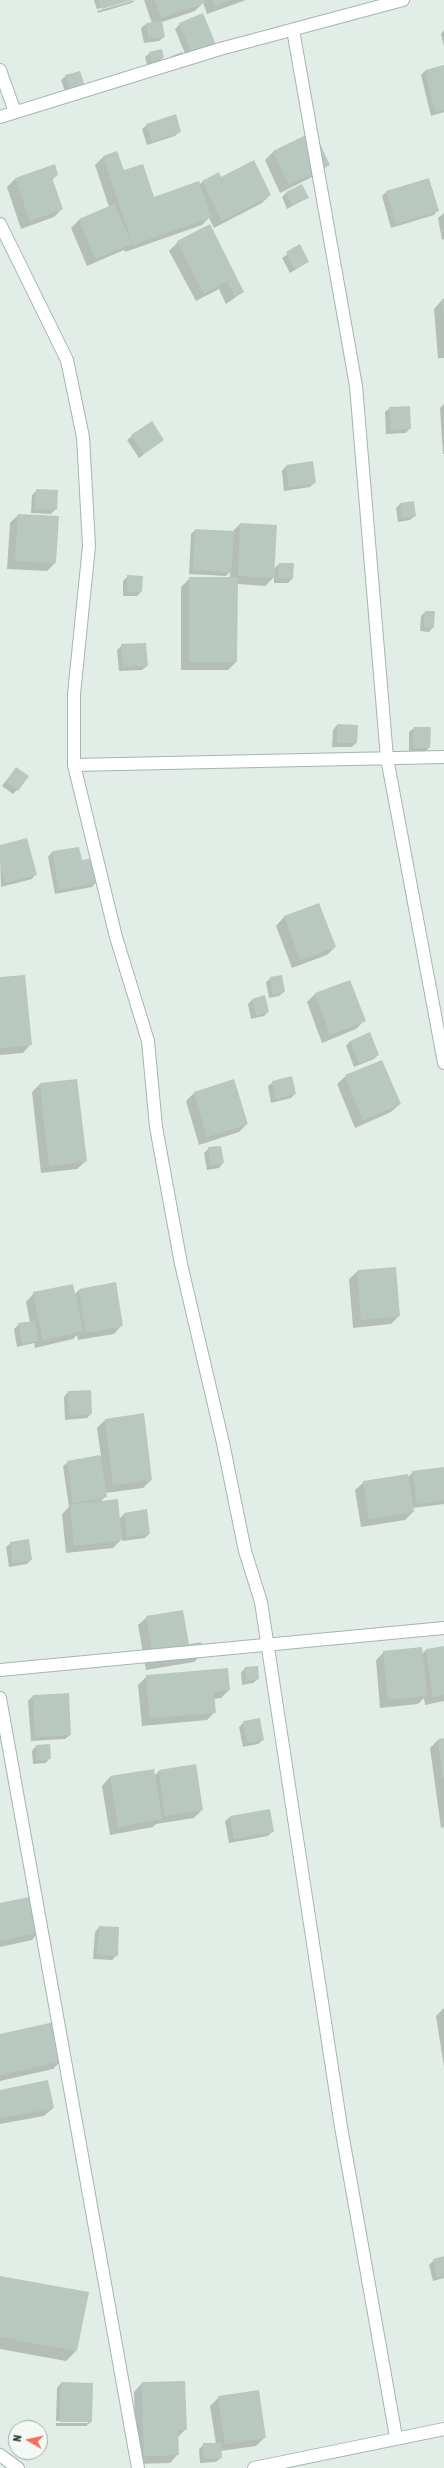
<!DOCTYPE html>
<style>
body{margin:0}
#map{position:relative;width:444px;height:2468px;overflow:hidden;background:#e3ede7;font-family:"Asap Condensed",sans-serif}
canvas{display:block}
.north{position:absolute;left:8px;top:2420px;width:40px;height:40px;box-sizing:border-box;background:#f4f9f6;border:1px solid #a0aea8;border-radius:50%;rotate:279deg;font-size:11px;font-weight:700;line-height:16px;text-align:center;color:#233e34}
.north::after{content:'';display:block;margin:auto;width:14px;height:18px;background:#f0725e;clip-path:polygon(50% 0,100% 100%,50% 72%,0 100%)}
</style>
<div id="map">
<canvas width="444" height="2468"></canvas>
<div class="north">N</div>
</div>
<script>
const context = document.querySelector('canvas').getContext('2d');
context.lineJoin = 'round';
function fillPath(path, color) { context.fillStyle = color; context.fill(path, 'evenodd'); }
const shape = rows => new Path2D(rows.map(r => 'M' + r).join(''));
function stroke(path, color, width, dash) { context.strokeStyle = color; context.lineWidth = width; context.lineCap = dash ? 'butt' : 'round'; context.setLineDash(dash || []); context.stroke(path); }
const shadow = shape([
 [94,0,131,0,97,9,97,11,135,0,132,3,98,13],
 [144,0,246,0,207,14,203,3,195,11,162,22,164,37,159,41,144,43,141,28,146,24,152,23],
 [202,15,188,61,175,29,180,24],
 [444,30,444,47,441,34],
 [150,53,163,58,158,62,147,65,145,57],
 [444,67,444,112,431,116,421,75,425,71],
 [66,76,79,90,66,94,61,80],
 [147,125,180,131,175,136,147,145,142,129],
 [314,132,328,165,320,173,280,193,265,160,273,152],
 [116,153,123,172,154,198,199,185,202,182,220,178,270,195,262,203,214,228,209,218,202,225,125,252,124,250,87,266,71,228,79,220,109,207,95,165,103,157],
 [57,175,52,180,62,209,54,217,21,229,7,187,15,179],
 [287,192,307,198,287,209,282,197],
 [386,192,438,210,434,215,391,228,382,196],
 [444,213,444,239,442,240,438,218],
 [210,225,243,292,226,304,219,289,196,301,169,251,178,242],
 [300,246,308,262,290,273,282,258],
 [442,300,444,300,444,358,438,358,434,309],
 [444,404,444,454,443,454,440,408],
 [390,408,410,428,406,433,386,434,385,412],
 [132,436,163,440,139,458,127,440],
 [286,466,315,482,310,487,284,491,282,471],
 [37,490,56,509,51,514,31,513,32,495],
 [401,503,415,516,410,520,398,522,396,508],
 [18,515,55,563,47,571,7,569,10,523],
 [240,524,274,569,279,564,292,579,288,583,274,583,274,577,265,586,237,584,236,662,228,670,181,670,181,587,190,578,230,578,230,572,226,576,189,574,191,534,195,530,232,532],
 [128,576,141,592,137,596,123,596,123,581],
 [425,612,433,627,429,632,420,631,421,616],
 [122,645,147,666,142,670,119,671,117,650],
 [337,725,356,743,352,747,332,747,333,730],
 [414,728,430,728,429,748,425,752,409,752,409,732],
 [16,768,17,790,13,794,2,786],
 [0,846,36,874,32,879,1,887],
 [52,852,81,861,96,882,92,887,55,894,48,857],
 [319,904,335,947,327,955,292,968,276,926,284,917],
 [0,978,31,1044,23,1053,0,1055],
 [271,978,284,992,279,996,269,998,266,982],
 [315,994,364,1021,356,1029,322,1043,307,1002],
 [264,996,268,1012,264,1016,251,1019,248,1004,252,1000],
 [350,1041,378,1055,374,1059,354,1067,346,1046],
 [346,1076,400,1104,391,1112,355,1128,337,1084],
 [234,1080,247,1124,239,1132,199,1145,186,1101,194,1093],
 [273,1082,295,1094,291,1098,271,1103,268,1086],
 [40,1084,86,1161,77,1169,41,1173,32,1092],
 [209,1148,223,1163,219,1168,207,1170,204,1153],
 [395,1268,399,1316,391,1324,353,1328,349,1279,358,1271],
 [115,1283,122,1325,114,1334,78,1340,77,1335,73,1339,35,1348,34,1343,17,1347,14,1329,19,1324,30,1322,26,1302,34,1293,74,1295,79,1290],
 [68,1392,91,1414,87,1418,65,1420,64,1397],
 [105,1420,151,1480,143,1488,105,1493,105,1497,100,1502,119,1519,124,1514,149,1534,145,1538,123,1541,120,1535,121,1540,113,1548,66,1553,62,1514,69,1507,63,1466,68,1462,101,1456,97,1428],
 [444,1468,444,1504,413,1508,413,1512,405,1520,361,1527,355,1490,364,1482,408,1477,413,1472],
 [11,1543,31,1560,27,1564,9,1567,6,1547],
 [147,1617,189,1646,202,1654,194,1662,146,1670,138,1625],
 [444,1647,444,1701,425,1705,424,1698,418,1704,380,1708,376,1660,384,1652,422,1654,426,1650],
 [245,1668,258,1679,253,1683,242,1685,241,1673],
 [227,1669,229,1690,221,1698,214,1699,215,1712,207,1720,142,1726,138,1685,147,1676],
 [68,1694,70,1735,65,1739,31,1741,28,1701,33,1696],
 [244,1722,263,1740,258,1744,243,1747,239,1727],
 [444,1739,444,1827,441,1828,430,1748,438,1740],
 [36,1746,50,1758,46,1763,33,1764,32,1751],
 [196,1766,202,1810,194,1818,156,1824,153,1827,110,1835,102,1786,110,1777,154,1776,159,1771],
 [269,1810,273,1831,268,1836,229,1843,225,1821,230,1817],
 [0,1904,40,1931,32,1940,0,1947],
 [99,1927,117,1955,112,1960,93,1959,95,1932],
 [444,2008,444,2067,436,2016],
 [0,2035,61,2061,53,2069,0,2081],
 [0,2091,53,2108,44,2116,0,2124],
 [444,2257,444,2278,433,2281,429,2265,434,2260],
 [0,2277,76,2351,66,2361,0,2349],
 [61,2383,91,2422,86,2426,56,2426,56,2423,88,2423,88,2421,56,2421,57,2388],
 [142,2383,186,2429,177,2438,178,2454,170,2463,136,2464,134,2392],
 [219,2397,265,2437,256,2446,220,2451,221,2458,216,2462,200,2463,199,2449,204,2444,216,2444,210,2406]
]);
const building = shape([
 [99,0,133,0,102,9],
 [155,0,204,0,205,3,161,18],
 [213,0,232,0,215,6],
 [203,13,217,47,193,57,179,23],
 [162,21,165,37,149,39,146,23],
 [162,49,164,58,152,61,149,52],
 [182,52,186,63,174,67,171,56],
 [444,65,444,110,435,112,425,70],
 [80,71,85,86,70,90,65,75],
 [176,114,181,132,152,142,146,124],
 [314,131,330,165,289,185,273,151],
 [117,151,124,170,143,164,154,197,199,181,211,217,133,245,103,156],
 [254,160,271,195,222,221,202,181,219,172,221,177],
 [55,164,58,175,52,178,63,209,30,221,15,178],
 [429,178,439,211,396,224,386,191],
 [302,184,309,198,292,205,286,192],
 [114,204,132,244,95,259,79,219],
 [210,224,244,292,235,297,227,281,204,294,177,241],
 [300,244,309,262,295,269,286,252],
 [442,299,444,299,444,314,443,314],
 [410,406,411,429,391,430,389,407],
 [152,421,164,440,144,454,131,435],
 [313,461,316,483,289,487,286,465],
 [36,489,58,490,57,510,35,509],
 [414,501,416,516,402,518,400,503],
 [18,514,59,516,56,563,15,561],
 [240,523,277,525,274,578,238,576],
 [195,529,234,531,231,572,193,570],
 [279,563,294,563,293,579,278,578],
 [127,575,143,576,142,592,127,592],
 [189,577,238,577,237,662,189,662],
 [425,611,435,611,434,628,424,627],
 [146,643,148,666,123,667,121,644],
 [337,724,358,725,357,743,337,743],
 [414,727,431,727,430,748,413,748],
 [16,767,29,776,18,791,6,781],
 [27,838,37,875,5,883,0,863,0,845],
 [79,847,82,860,93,858,97,882,59,890,52,851],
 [319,903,336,947,300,960,284,916],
 [25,975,32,1045,0,1048,0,977],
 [282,975,285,992,273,994,270,977],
 [350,980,366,1021,330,1035,315,993],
 [265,995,269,1012,256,1016,252,999],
 [370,1032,379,1055,359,1063,350,1041],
 [382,1060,401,1104,363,1120,345,1075],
 [292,1076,296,1094,276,1099,272,1081],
 [77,1079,87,1161,49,1166,40,1083],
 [234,1079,248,1124,207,1137,194,1092],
 [221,1146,224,1163,211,1166,208,1147],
 [396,1267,400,1316,361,1320,357,1270],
 [116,1282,123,1326,86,1333,79,1289],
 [73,1284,83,1331,43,1340,33,1292],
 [35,1321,38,1341,22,1343,18,1323],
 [91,1390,92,1414,69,1416,68,1391],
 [144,1413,152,1480,113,1485,105,1419],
 [100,1455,107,1497,73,1503,67,1461],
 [444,1467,444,1500,417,1504,412,1471],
 [408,1474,414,1512,369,1519,363,1481],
 [118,1499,122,1540,74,1546,70,1505],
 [147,1509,150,1534,127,1537,124,1513],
 [29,1539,32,1560,13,1563,10,1542],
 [183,1610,189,1644,201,1642,203,1654,154,1662,146,1616],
 [444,1646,444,1695,433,1697,426,1649],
 [422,1647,427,1696,388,1700,383,1651],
 [258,1666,259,1679,246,1681,245,1667],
 [228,1668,230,1690,214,1692,216,1713,150,1718,146,1675],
 [69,1693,71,1735,35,1737,33,1695],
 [260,1718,264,1740,247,1743,243,1721],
 [444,1738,444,1779,443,1779,438,1739],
 [50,1744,51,1759,37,1760,36,1745],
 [196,1764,203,1810,165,1816,159,1770],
 [154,1769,162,1819,118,1827,110,1776],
 [270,1809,274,1832,234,1839,230,1816],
 [34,1896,42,1932,0,1941,0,1903],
 [99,1926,119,1927,118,1956,97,1955],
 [54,2022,62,2061,0,2075,0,2034],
 [48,2080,54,2108,0,2118,0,2090],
 [444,2256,444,2275,437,2277,433,2259],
 [0,2276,89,2292,77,2351,0,2337],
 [185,2381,187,2430,178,2430,179,2455,144,2456,142,2382],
 [61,2382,93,2383,92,2422,60,2422],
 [259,2390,266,2438,225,2444,218,2396],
 [203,2443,221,2443,222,2458,204,2459]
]);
const service = shape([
 [0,70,15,112],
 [0,1670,444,1628]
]);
const minor = shape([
 [293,30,356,386,387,758,444,1063],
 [0,117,220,49,403,0],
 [0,224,67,360,83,437,89,546,74,694,74,765,116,937,148,1041,156,1127,181,1264,223,1443,245,1551,261,1602,341,2127,396,2437],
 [74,765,444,757],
 [0,1698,138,2468],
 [0,2455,18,2468],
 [254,2468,444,2429]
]);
fillPath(shadow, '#0003');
fillPath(building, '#b8c8c0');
stroke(service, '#a6b5ae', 14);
stroke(minor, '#a6b5ae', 14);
stroke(service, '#fff', 12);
stroke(minor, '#fff', 12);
</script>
